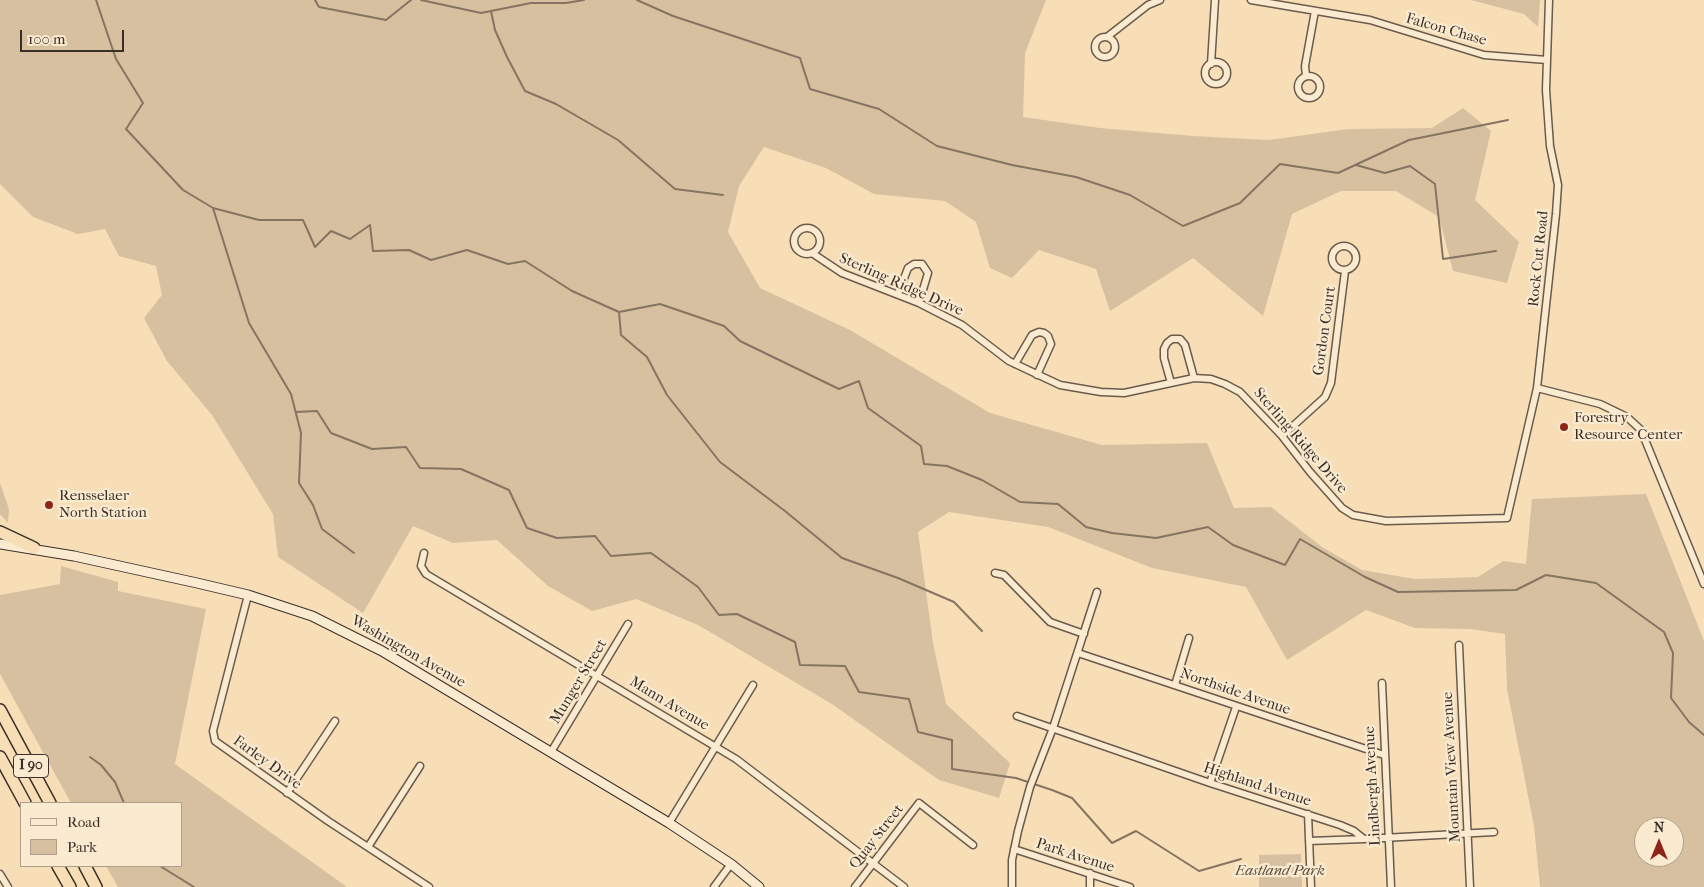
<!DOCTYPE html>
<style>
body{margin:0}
#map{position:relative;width:1704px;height:887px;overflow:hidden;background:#f7deb7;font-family:"IM FELL French Canon",serif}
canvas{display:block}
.legend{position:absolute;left:20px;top:802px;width:162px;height:65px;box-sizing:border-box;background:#faead0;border:1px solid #ae9f8d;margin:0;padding:6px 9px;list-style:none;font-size:15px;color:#3b2f29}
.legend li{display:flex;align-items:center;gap:10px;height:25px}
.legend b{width:25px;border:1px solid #ae9f8d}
.north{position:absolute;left:1634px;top:817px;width:50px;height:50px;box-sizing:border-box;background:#faead0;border:1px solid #ae9f8d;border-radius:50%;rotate:0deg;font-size:14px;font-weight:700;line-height:20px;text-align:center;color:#3b2f29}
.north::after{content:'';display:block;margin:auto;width:18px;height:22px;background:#8f2418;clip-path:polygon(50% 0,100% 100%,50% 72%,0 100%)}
.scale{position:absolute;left:20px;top:30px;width:104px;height:22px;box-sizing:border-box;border:2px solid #3b2f29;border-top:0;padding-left:6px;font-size:15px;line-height:18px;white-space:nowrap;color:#3b2f29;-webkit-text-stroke:4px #faead0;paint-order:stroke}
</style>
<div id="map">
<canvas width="1704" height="887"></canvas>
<ul class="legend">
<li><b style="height:6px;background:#faead0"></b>Road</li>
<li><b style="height:14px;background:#d7c09f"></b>Park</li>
</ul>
<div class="north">N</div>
<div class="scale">100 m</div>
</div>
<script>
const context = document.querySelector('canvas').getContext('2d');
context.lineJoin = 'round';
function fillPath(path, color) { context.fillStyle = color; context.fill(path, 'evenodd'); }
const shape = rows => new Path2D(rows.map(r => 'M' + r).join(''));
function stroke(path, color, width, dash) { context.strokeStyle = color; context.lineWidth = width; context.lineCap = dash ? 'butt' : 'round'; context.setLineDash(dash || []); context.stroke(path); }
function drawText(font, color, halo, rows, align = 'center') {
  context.font = font + ' "IM FELL French Canon",serif'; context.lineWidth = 4.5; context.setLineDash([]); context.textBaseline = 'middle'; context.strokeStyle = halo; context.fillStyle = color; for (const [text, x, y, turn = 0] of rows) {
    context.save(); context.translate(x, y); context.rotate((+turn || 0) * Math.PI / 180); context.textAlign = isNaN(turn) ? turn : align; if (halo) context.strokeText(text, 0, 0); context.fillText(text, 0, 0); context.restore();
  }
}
const green = shape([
 [0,0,1046,0,1025,53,1023,117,1100,128,1193,136,1269,140,1348,129,1432,128,1463,108,1491,131,1475,200,1519,242,1507,283,1453,271,1439,217,1396,191,1341,191,1292,214,1263,316,1193,258,1110,311,1096,269,1039,250,1012,278,990,268,976,222,945,201,874,194,826,168,764,147,739,186,728,232,760,288,850,330,990,413,1102,445,1207,443,1234,508,1271,507,1322,547,1362,570,1415,579,1478,577,1503,561,1526,564,1532,499,1646,494,1704,641,1704,887,1540,887,1534,826,1507,689,1505,634,1470,629,1415,628,1366,610,1287,660,1246,587,1152,568,1048,527,949,512,918,532,933,643,946,704,1010,763,999,798,939,780,832,704,698,625,636,599,592,611,548,586,497,540,453,543,413,526,363,613,278,557,273,514,212,415,167,361,144,318,162,295,156,266,119,256,105,229,78,234,33,217,0,184],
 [1644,827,1674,827,1674,857,1644,857],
 [1471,0,1540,0,1538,27,1524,14],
 [0,483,9,509,8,523,0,514],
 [61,566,118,582,118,591,206,609,175,764,347,887,118,887,106,866,181,866,181,803,71,803,0,674,0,595,60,584],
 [1301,854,1302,887,1259,887,1259,855]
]);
const stream = shape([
 [96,0,116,59,143,103,126,129,183,190,213,208,249,323,291,394,301,433,299,483,313,505,322,529,354,553],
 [315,0,319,7,386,20,411,0],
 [421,0,481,13,531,3,566,3,584,0],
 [637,0,673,16,800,58,810,89,879,109,937,146,1012,165,1076,177,1130,195,1183,226,1240,203,1280,164,1338,173,1409,140,1508,120],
 [491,11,495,30,507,57,525,91,556,104,618,140,675,189,723,195],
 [1356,165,1385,173,1410,166,1435,184,1443,259,1496,251],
 [213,208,259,220,303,220,315,247,331,231,350,239,370,225,373,251,409,250,431,260,467,250,508,264,525,261,572,291,619,312,660,304,698,317,724,326,740,341,839,389,859,381,868,408,921,446,924,464,947,466,982,480,1020,502,1058,504,1086,527,1112,533,1156,538,1208,527,1233,545,1285,565,1300,539,1365,577,1398,592,1516,590,1546,575,1596,583,1664,632,1673,653,1671,698,1689,722,1704,735],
 [619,312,621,335,647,357,667,395,720,462,785,511,842,558,898,578,954,602,982,631],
 [296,412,317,411,331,433,372,449,406,447,420,468,461,469,509,490,527,528,557,538,595,536,611,556,651,553,698,587,719,615,737,614,795,642,800,665,845,666,859,692,909,699,918,732,952,740,952,769,1016,778,1052,790,1072,798,1112,843,1136,831,1199,871,1241,859],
 [90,757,101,765,115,782,124,803],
 [160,866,194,887]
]);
const street = shape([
 [1251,0,1370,20,1484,55,1547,60],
 [1107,37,1148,5,1160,0],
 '1095 47a10 10 0 1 1 20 0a10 10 0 1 1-20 0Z',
 '1205 73a11 11 0 1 1 22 0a11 11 0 1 1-22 0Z',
 [1211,64,1215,0],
 '1298 87a11 11 0 1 1 22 0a11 11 0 1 1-22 0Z',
 [1306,76,1305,66,1315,11],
 '794 241a13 13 0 1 1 26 0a13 13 0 1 1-26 0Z',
 '1332 258a12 12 0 1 1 24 0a12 12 0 1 1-24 0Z',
 [812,253,842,273,919,303,962,325,1009,361,1060,385,1101,392,1124,393,1194,378,1211,379,1225,384,1240,392,1282,436,1310,472,1342,508,1353,515,1386,521,1507,518,1537,388,1556,214,1558,185,1550,146,1546,90,1549,0],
 [898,294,908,268,914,264,922,264,928,273,919,303],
 [1015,364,1032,335,1039,332,1044,333,1048,336,1051,344,1037,375],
 [1171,383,1164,358,1164,349,1167,343,1172,339,1180,339,1185,345,1194,378],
 [1537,388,1600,404,1627,417,1641,430,1704,584],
 [1282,436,1325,397,1331,383,1345,271],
 [424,553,421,566,426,574,736,759,904,887],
 [995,573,1004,575,1050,622,1084,634],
 [248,595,213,731,215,741,328,821,429,887],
 [1459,645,1470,887],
 [1078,653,1384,755],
 [1382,683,1391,887],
 [1175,685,1189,638],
 [1017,716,1210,783,1340,825,1354,831,1364,839,1494,832],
 [551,752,628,624],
 [1210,783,1236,707],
 [287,793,335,721],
 [1308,814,1311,887],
 [669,823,753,685],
 [1309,841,1364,839],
 [368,847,420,766],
 [1014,849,1130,887],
 [0,874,8,887],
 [714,887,731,864],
 [855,887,919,803,973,845],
 [1012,887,1012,860,1018,831,1030,787,1053,728,1097,592],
 [1090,887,1090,873]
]);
const secondary = shape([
 [0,544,74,556,197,583,248,595,312,616,382,651,669,823,731,864,759,887]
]);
const highway = shape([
 [0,532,34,548],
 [0,710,50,803],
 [0,757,25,803],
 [58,866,70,887],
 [85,866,96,887]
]);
const markers = [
 [1564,427,5,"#8f2418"],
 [49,505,5,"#8f2418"]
];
const shields = [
 [31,766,35]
];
const shieldNames = [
 ["I 90",31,766]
];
const streetNames = [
 ["Falcon Chase",1446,30,16],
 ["Rock Cut Road",1539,259,-84],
 ["Sterling Ridge Drive",901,285,24],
 ["Gordon Court",1325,331,-82],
 ["Sterling Ridge Drive",1300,441,49],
 ["Washington Avenue",408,652,30],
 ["Munger Street",579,682,-59],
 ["Northside Avenue",1235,692,19],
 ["Mann Avenue",669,704,31],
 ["Farley Drive",267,763,36],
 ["Mountain View Avenue",1452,767,-93],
 ["Highland Avenue",1257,785,18],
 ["Lindbergh Avenue",1373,786,-93],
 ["Quay Street",877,837,-52],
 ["Park Avenue",1075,856,18]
];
const poiNames = [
 ["Forestry",1574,418],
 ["Resource Center",1574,435],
 ["Rensselaer",59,496],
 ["North Station",59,513]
];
const parkNames = [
 ["Eastland Park",1280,871]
];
fillPath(green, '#d7c09f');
stroke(stream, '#857461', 2);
stroke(street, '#6a5b4c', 9);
stroke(secondary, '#3b2f29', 11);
stroke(highway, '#3b2f29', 14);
stroke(street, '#faead0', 6);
stroke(secondary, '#faead0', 9);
stroke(highway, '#f7deb7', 11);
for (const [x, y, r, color] of markers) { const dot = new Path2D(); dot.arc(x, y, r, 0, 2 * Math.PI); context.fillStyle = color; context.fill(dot); stroke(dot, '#faead0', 2); }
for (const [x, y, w] of shields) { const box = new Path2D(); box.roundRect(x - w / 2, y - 11.5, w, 23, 4); context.fillStyle = '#faead0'; context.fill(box); stroke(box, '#3b2f29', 1); }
drawText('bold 14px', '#3b2f29', null, shieldNames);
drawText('15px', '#3b2f29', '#faead0', streetNames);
drawText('15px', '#3b2f29', '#faead0', poiNames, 'left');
drawText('italic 15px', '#5a4c41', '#faead0', parkNames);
</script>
